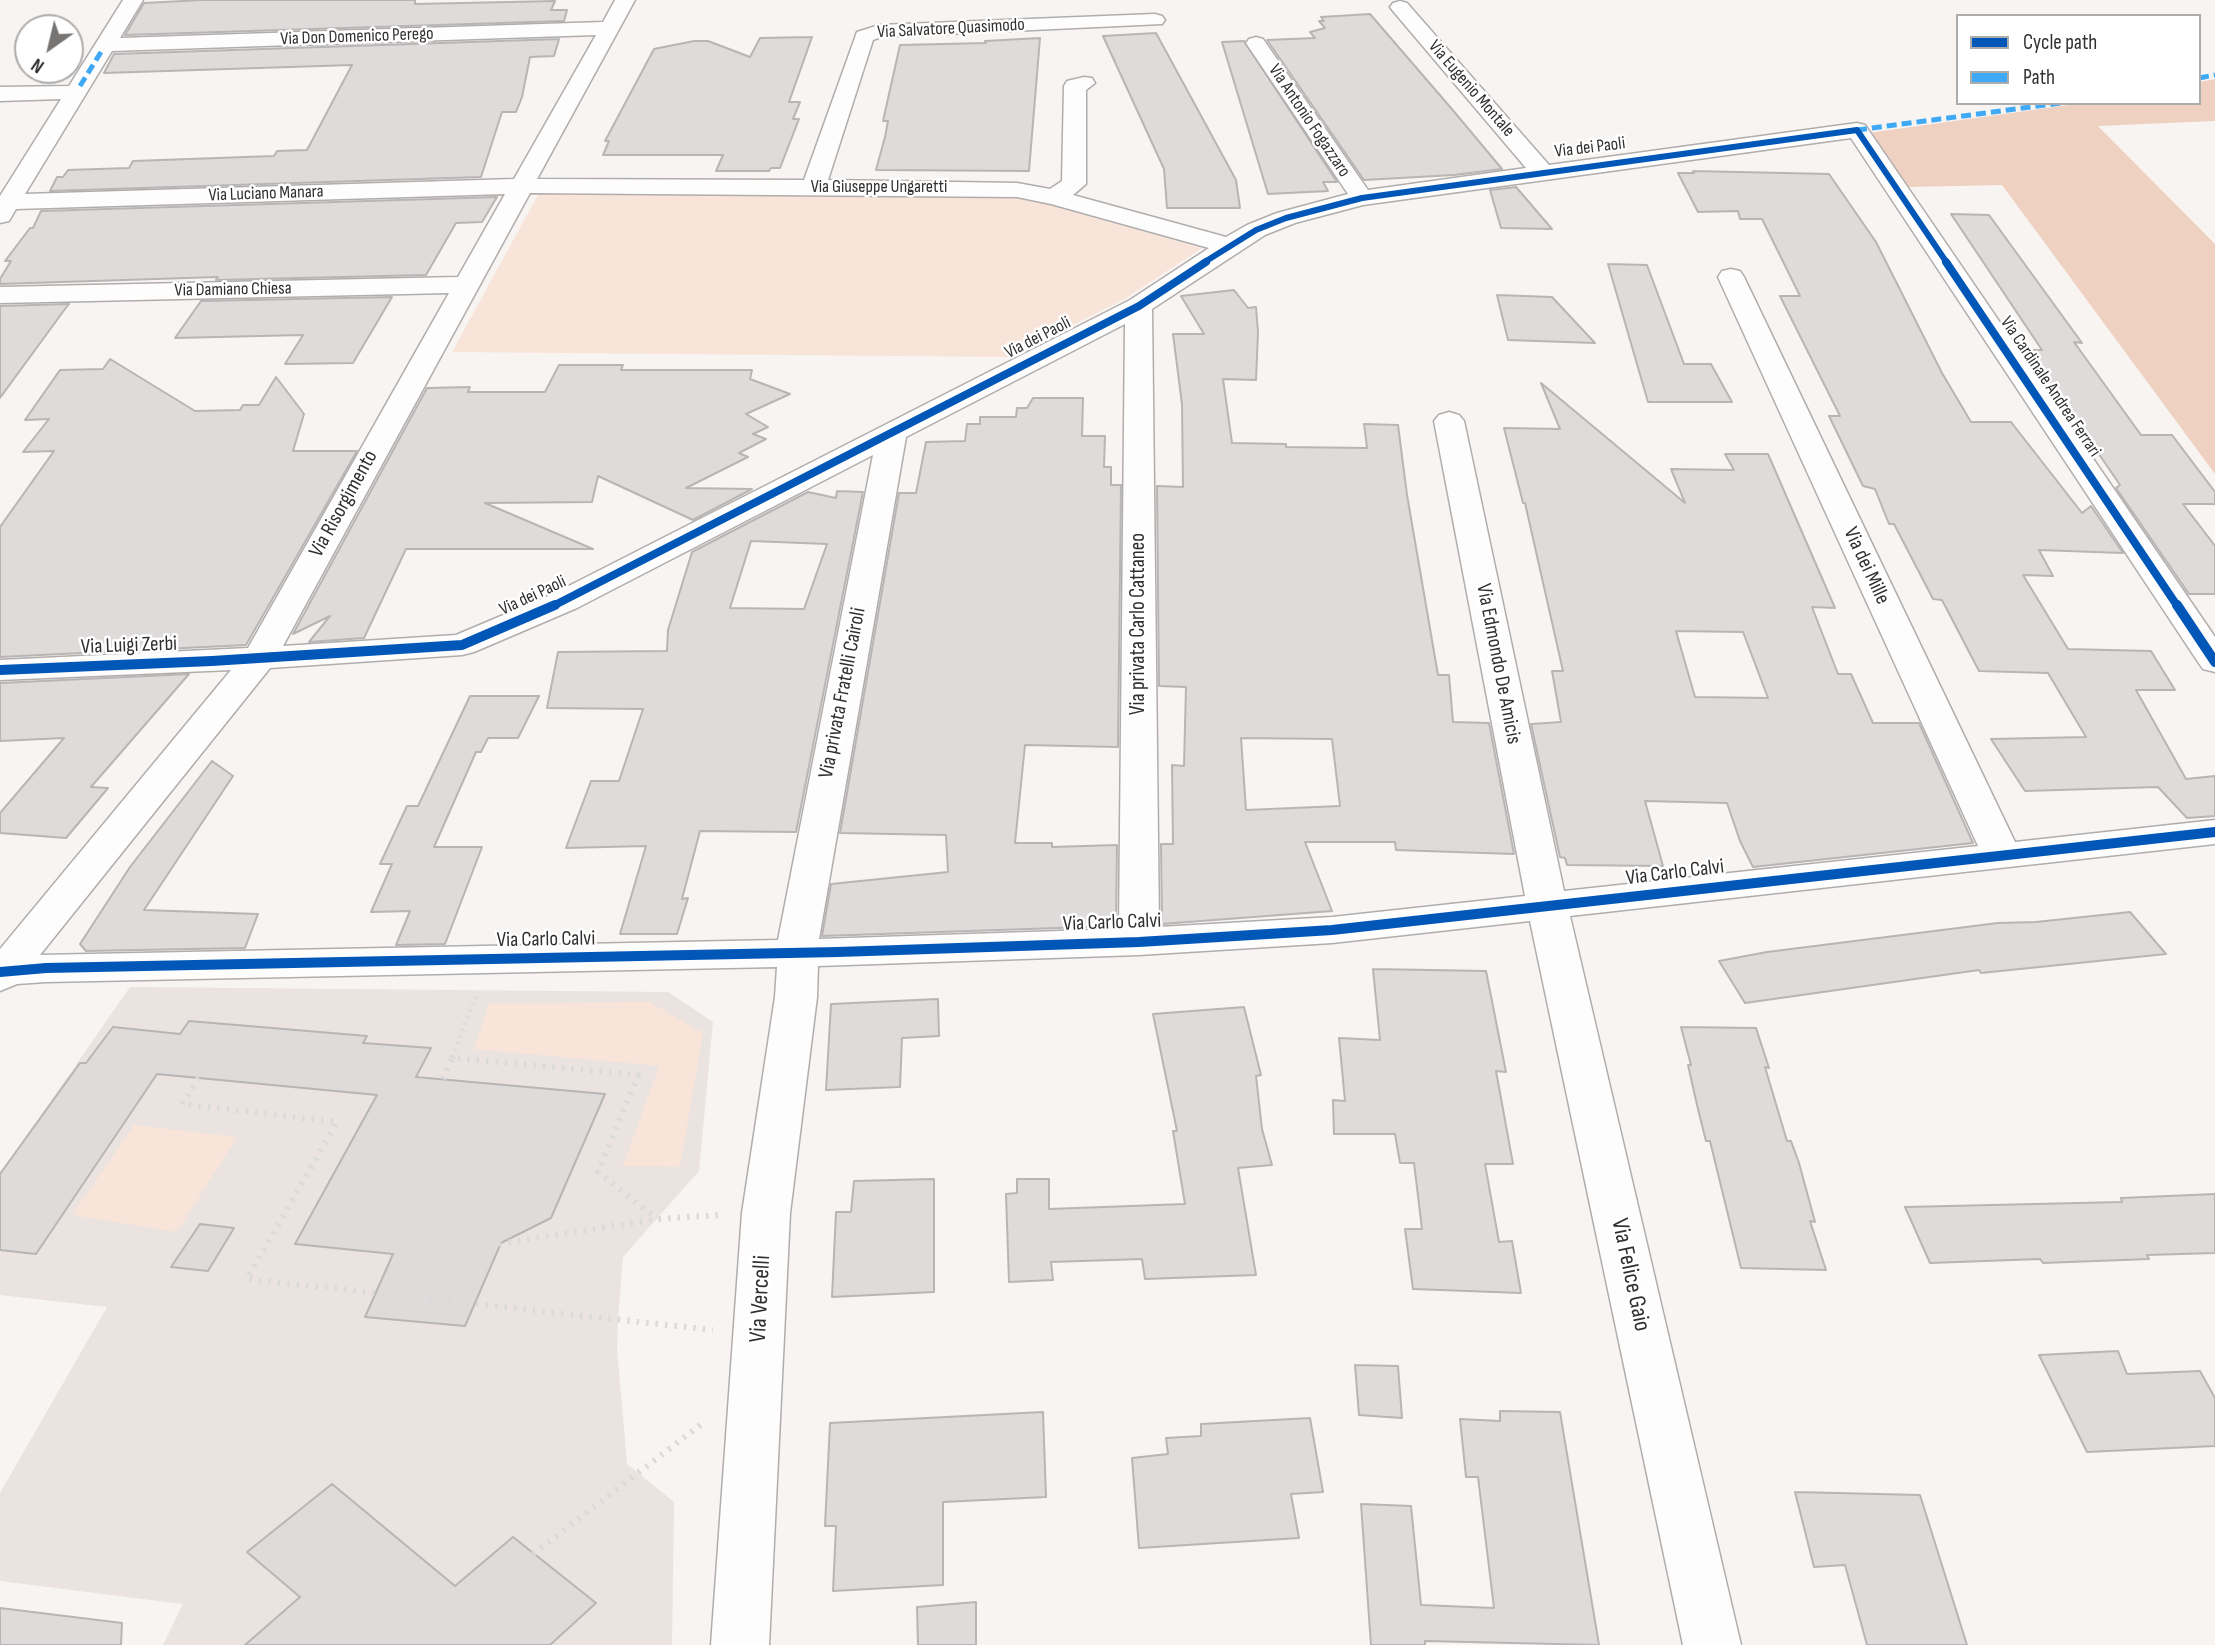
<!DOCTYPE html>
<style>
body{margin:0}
#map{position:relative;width:2215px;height:1645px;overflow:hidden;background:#f7f4f2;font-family:"Sofia Sans Condensed",sans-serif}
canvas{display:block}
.legend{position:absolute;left:1956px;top:14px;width:245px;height:91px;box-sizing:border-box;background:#fff;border:2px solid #adacac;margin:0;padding:9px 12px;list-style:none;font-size:21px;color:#31302f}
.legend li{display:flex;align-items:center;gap:14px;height:35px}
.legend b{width:35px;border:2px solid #adacac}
.north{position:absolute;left:14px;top:14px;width:70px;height:70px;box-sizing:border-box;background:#fff;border:2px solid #adacac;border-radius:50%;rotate:214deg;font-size:19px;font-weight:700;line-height:28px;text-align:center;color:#31302f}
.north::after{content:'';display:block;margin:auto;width:24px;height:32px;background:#767573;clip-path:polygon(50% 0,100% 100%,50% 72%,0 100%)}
</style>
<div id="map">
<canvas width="2215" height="1645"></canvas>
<ul class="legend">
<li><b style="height:9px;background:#0057b8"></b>Cycle path</li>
<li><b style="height:9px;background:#3fa9f5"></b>Path</li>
</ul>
<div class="north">N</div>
</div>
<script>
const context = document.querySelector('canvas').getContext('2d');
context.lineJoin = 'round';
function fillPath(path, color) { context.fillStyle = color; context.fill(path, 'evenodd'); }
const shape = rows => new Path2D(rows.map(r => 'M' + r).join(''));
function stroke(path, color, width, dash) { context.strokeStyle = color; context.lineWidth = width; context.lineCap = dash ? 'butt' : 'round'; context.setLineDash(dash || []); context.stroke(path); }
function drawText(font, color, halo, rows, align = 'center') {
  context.font = font + ' "Sofia Sans Condensed",sans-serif'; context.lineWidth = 5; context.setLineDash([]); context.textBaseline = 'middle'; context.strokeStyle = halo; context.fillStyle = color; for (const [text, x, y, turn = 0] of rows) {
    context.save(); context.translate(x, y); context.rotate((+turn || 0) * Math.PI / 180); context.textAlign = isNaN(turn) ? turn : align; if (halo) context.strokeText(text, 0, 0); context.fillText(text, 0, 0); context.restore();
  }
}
const built = shape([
 [130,987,668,992,713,1022,699,1171,623,1257,618,1319,617,1349,627,1464,674,1502,672,1645,163,1645,183,1604,0,1581,0,1493,107,1307,0,1295,0,1174]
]);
const green = shape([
 [539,193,1007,196,1043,203,1202,248,1123,300,1009,357,452,352],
 [649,1002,703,1033,680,1167,623,1166,659,1066,474,1049,489,1004],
 [134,1125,237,1137,177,1232,72,1215]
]);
const forest = shape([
 [2215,79,2215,121,2098,126,2215,244,2215,474,2002,185,1909,187,1868,133,2083,103,2199,103,2199,82]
]);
const building = shape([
 [202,0,415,0,415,4,555,1,551,10,567,10,564,21,125,35,144,3,202,0],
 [1370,14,1451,108,1502,169,1454,175,1364,180,1267,40,1315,38,1310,32,1325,28,1319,21,1324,21,1321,17,1370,14],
 [1156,33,1236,180,1240,208,1167,208,1164,169,1103,36,1156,33],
 [812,37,789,102,800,102,793,119,799,119,780,168,771,168,769,171,716,171,723,155,603,155,609,141,605,141,654,49,694,41,708,41,750,57,760,38,812,37],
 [1040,38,1029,171,876,170,885,137,888,121,883,121,900,45,986,43,985,41,1040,38],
 [559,39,554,56,530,57,522,97,516,112,502,112,481,177,50,191,57,177,63,177,68,170,129,168,133,161,274,156,277,151,307,150,352,65,104,73,114,54,559,39],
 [1244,41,1337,182,1323,182,1328,191,1268,194,1222,42,1244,41],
 [1693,171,1829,174,1876,242,1942,373,1971,422,2011,422,2082,513,2091,506,2123,553,2039,550,2053,576,2023,575,2068,649,2151,651,2175,690,2136,690,2186,779,2215,776,2215,816,2187,818,2158,787,2025,791,1991,739,2086,737,2048,673,1979,671,1942,600,1933,599,1894,524,1889,524,1875,489,1863,486,1829,416,1840,416,1780,296,1800,296,1762,219,1740,219,1738,211,1698,212,1678,173,1694,173,1693,171],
 [1516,187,1552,229,1501,228,1490,190,1516,187],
 [497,197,482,222,456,223,426,275,216,280,218,277,0,284,0,279,11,261,5,261,30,228,33,228,41,211,497,197],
 [1951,214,1989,215,2082,343,2074,342,2141,435,2172,435,2215,492,2215,504,2183,504,2215,546,2215,594,2189,594,2116,488,2120,485,2028,350,2042,350,1951,214],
 [1608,264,1647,265,1684,364,1711,364,1732,402,1648,402,1608,264],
 [1234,290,1248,308,1256,307,1258,332,1256,380,1223,379,1232,443,1286,444,1286,447,1367,448,1364,424,1398,425,1407,495,1438,675,1449,675,1453,722,1489,723,1514,854,1396,850,1395,842,1305,842,1332,911,1162,924,1161,844,1173,844,1172,765,1184,766,1186,687,1159,686,1157,486,1183,487,1182,404,1173,334,1204,334,1181,296,1234,290],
 [1241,738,1332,739,1340,806,1246,810,1241,738],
 [1497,295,1552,297,1595,343,1508,340,1497,295],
 [392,297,353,363,285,364,303,335,175,338,201,301,392,297],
 [69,304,65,309,0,398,0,306,69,304],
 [110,359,195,411,240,410,243,405,259,405,276,377,304,414,293,451,357,451,246,645,0,657,0,527,54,451,23,452,49,419,25,420,60,370,103,369,110,359],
 [559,365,623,365,621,370,752,370,750,379,790,394,746,414,768,427,753,434,766,439,739,453,748,457,686,488,752,489,693,520,598,476,592,502,485,503,593,549,406,549,364,638,309,642,330,616,293,634,427,388,470,387,468,392,545,392,559,365],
 [1541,383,1685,503,1671,469,1734,470,1725,454,1768,454,1835,608,1812,607,1838,674,1851,674,1873,723,1919,723,1973,843,1753,867,1740,841,1727,803,1645,801,1663,866,1567,865,1565,858,1560,857,1531,724,1561,722,1552,671,1563,671,1525,503,1523,503,1504,428,1560,429,1541,383],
 [1676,631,1743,632,1768,698,1695,697,1676,631],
 [1033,398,1083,398,1082,436,1105,436,1104,467,1111,467,1111,485,1121,485,1118,747,1025,745,1015,843,1052,843,1052,847,1117,845,1116,926,822,936,831,884,948,872,946,835,840,833,899,493,916,493,926,442,965,441,967,424,980,424,980,417,1016,417,1017,408,1027,408,1033,398],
 [837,491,863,492,796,832,700,831,682,899,688,898,677,934,620,934,646,846,566,848,591,781,619,781,643,709,547,708,558,652,667,651,668,630,692,552,808,492,836,498,837,491],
 [751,541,827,544,804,609,730,608,751,541],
 [189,674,91,787,108,788,66,838,0,833,0,813,64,738,0,741,0,683,189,674],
 [470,696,539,696,518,738,488,738,481,752,476,752,434,847,482,847,445,944,396,945,410,911,371,912,392,864,380,864,407,806,418,806,470,696],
 [212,761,233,776,144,910,258,914,245,948,86,951,80,944,130,867,212,761],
 [2130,912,2166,954,1981,973,1979,970,1745,1003,1719,961,1767,952,1998,923,2036,922,2130,912],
 [1373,969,1486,971,1506,1072,1496,1071,1513,1164,1485,1164,1499,1242,1512,1241,1521,1293,1413,1289,1405,1229,1422,1229,1414,1163,1400,1163,1395,1134,1334,1134,1333,1100,1345,1101,1339,1038,1380,1040,1373,969],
 [938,999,939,1036,902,1038,900,1087,826,1090,831,1004,938,999],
 [1244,1007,1261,1075,1256,1076,1262,1129,1272,1165,1238,1168,1256,1275,1145,1279,1142,1259,1051,1262,1053,1280,1009,1282,1006,1194,1017,1193,1017,1179,1049,1179,1049,1209,1185,1204,1173,1131,1177,1131,1153,1014,1244,1007],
 [189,1021,367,1036,363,1043,431,1048,416,1077,605,1094,551,1218,501,1243,465,1326,365,1317,393,1254,295,1244,377,1095,157,1074,36,1254,0,1250,0,1174,80,1063,86,1063,113,1027,180,1034,189,1021],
 [1681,1027,1756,1028,1769,1068,1765,1067,1787,1141,1791,1141,1799,1163,1815,1222,1810,1221,1826,1270,1741,1268,1710,1141,1706,1141,1697,1105,1688,1065,1691,1065,1681,1027],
 [934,1179,934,1292,832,1297,836,1212,851,1212,854,1181,934,1179],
 [2215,1194,2215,1253,2147,1255,2149,1259,2043,1263,2040,1259,1930,1263,1905,1207,2122,1202,2121,1198,2215,1194],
 [200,1224,234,1228,208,1271,171,1267,200,1224],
 [2118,1351,2127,1374,2200,1371,2215,1398,2215,1446,2087,1452,2039,1355,2118,1351],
 [1355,1365,1398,1366,1402,1418,1359,1415,1355,1365],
 [1500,1411,1560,1412,1599,1645,1425,1641,1425,1645,1371,1645,1361,1504,1411,1506,1421,1605,1494,1608,1478,1477,1466,1477,1460,1419,1500,1421,1500,1411],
 [1043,1412,1046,1497,943,1502,943,1585,833,1591,836,1526,825,1526,830,1423,1043,1412],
 [1310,1418,1323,1492,1291,1494,1299,1538,1139,1548,1132,1458,1168,1454,1166,1438,1201,1436,1201,1424,1310,1418],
 [332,1484,455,1586,513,1537,596,1603,550,1645,245,1645,300,1597,247,1552,332,1484],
 [1795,1492,1920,1495,1967,1645,1867,1645,1845,1565,1814,1567,1795,1492],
 [976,1602,976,1645,918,1645,917,1607,976,1602],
 [0,1608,122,1623,121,1645,0,1645,0,1608]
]);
const pathFar1 = shape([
 [452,1057,477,994]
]);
const path = shape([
 [452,1058,453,1055],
 [199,1078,182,1104,337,1122,247,1279,713,1330],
 [443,1079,452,1058,638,1075,598,1172,657,1219],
 [499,1244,657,1219,720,1215],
 [533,1554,704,1422]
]);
const minor = shape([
 [123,0,143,0,120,38,603,22,615,0,635,0,537,179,804,180,857,32,879,25,1155,14,1162,16,1165,20,1162,24,881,37,873,40,828,180,1017,183,1050,189,1062,181,1064,86,1067,81,1084,77,1092,78,1095,83,1086,90,1086,184,1073,195,1226,237,1247,225,1277,213,1348,194,1246,43,1249,39,1256,37,1263,39,1368,190,1526,168,1393,11,1390,7,1393,3,1400,1,1407,3,1549,165,1857,123,1865,125,2215,637,2215,672,2203,669,2198,662,1851,138,1363,205,1295,223,1265,235,1152,309,1159,927,1332,917,1525,896,1434,421,1439,415,1449,412,1459,415,1464,421,1564,891,1978,846,1718,277,1722,271,1731,269,1740,271,1744,277,2015,842,2215,820,2215,844,1570,916,1741,1645,1683,1645,1530,921,1332,943,1139,955,818,966,817,997,790,1213,769,1645,711,1645,742,1213,775,997,777,967,46,982,17,984,0,991,0,949,231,670,0,680,0,660,248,648,449,293,0,303,0,287,458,277,505,194,16,209,9,221,0,223,0,196,61,99,0,101,0,87,69,86,123,0],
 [596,35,514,179,25,194,112,51,596,35],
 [530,193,1017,197,1051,204,1209,248,1130,300,553,594,456,635,283,646,530,193],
 [1125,324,1119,929,819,939,906,437,1125,324],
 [873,455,778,940,40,955,270,668,462,655,474,652,577,608,873,455]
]);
const quiet = shape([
 [2199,78,2215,75],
 [80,86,101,52],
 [1857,130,2061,103]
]);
const cyclewayFar2 = shape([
 [1203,263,1256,230,1286,218,1362,198,1857,130,1947,263]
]);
const cyclewayFar1 = shape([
 [1946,262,2178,607],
 [551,607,1139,306,1206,262]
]);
const cycleway = shape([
 [2177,605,2215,662],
 [0,670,212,661,462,645,555,605],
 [0,972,46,968,838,952,1139,942,1332,930,2215,832]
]);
const farStreetnames = [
 ["Via Salvatore Quasimodo",951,29,-3],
 ["Via Don Domenico Perego",357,37,-2],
 ["Via Eugenio Montale",1471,89,49],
 ["Via Antonio Fogazzaro",1309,121,56],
 ["Via dei Paoli",1590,148,-7],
 ["Via Giuseppe Ungaretti",879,187],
 ["Via Luciano Manara",266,194,-2],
 ["Via Damiano Chiesa",233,290,-1],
 ["Via dei Paoli",1038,338,-27],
 ["Via Cardinale Andrea Ferrari",2050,387,56],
 ["Via dei Paoli",533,596,-25]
];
const streetNames = [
 ["Via Risorgimento",344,504,-61],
 ["Via dei Mille",1866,566,65],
 ["Via privata Carlo Cattaneo",1139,624,-90],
 ["Via Luigi Zerbi",129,646,-2],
 ["Via Edmondo De Amicis",1498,664,79],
 ["Via privata Fratelli Cairoli",843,693,-79],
 ["Via Carlo Calvi",1675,873,-7],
 ["Via Carlo Calvi",1112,923,-2],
 ["Via Carlo Calvi",546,940,-1]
];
const nearStreetnames = [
 ["Via Felice Gaio",1630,1275,78],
 ["Via Vercelli",761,1299,-87]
];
fillPath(built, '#eae3df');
fillPath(green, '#f9e4d9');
fillPath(forest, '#efd1c2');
fillPath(building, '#dedbda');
stroke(building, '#b8b5b4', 2);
stroke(minor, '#b0adac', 3);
stroke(pathFar1, '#dbdada', 4.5, [2, 5]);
stroke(path, '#dbdada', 6, [2.5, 7]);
fillPath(minor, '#fefdfd');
stroke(quiet, '#3fa9f5', 5, [10, 5]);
stroke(cyclewayFar2, '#0057b8', 6);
stroke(cyclewayFar1, '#0057b8', 8);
stroke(cycleway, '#0057b8', 10);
drawText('18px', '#31302f', '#fff', farStreetnames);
drawText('21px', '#31302f', '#fff', streetNames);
drawText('24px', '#31302f', '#fff', nearStreetnames);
</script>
